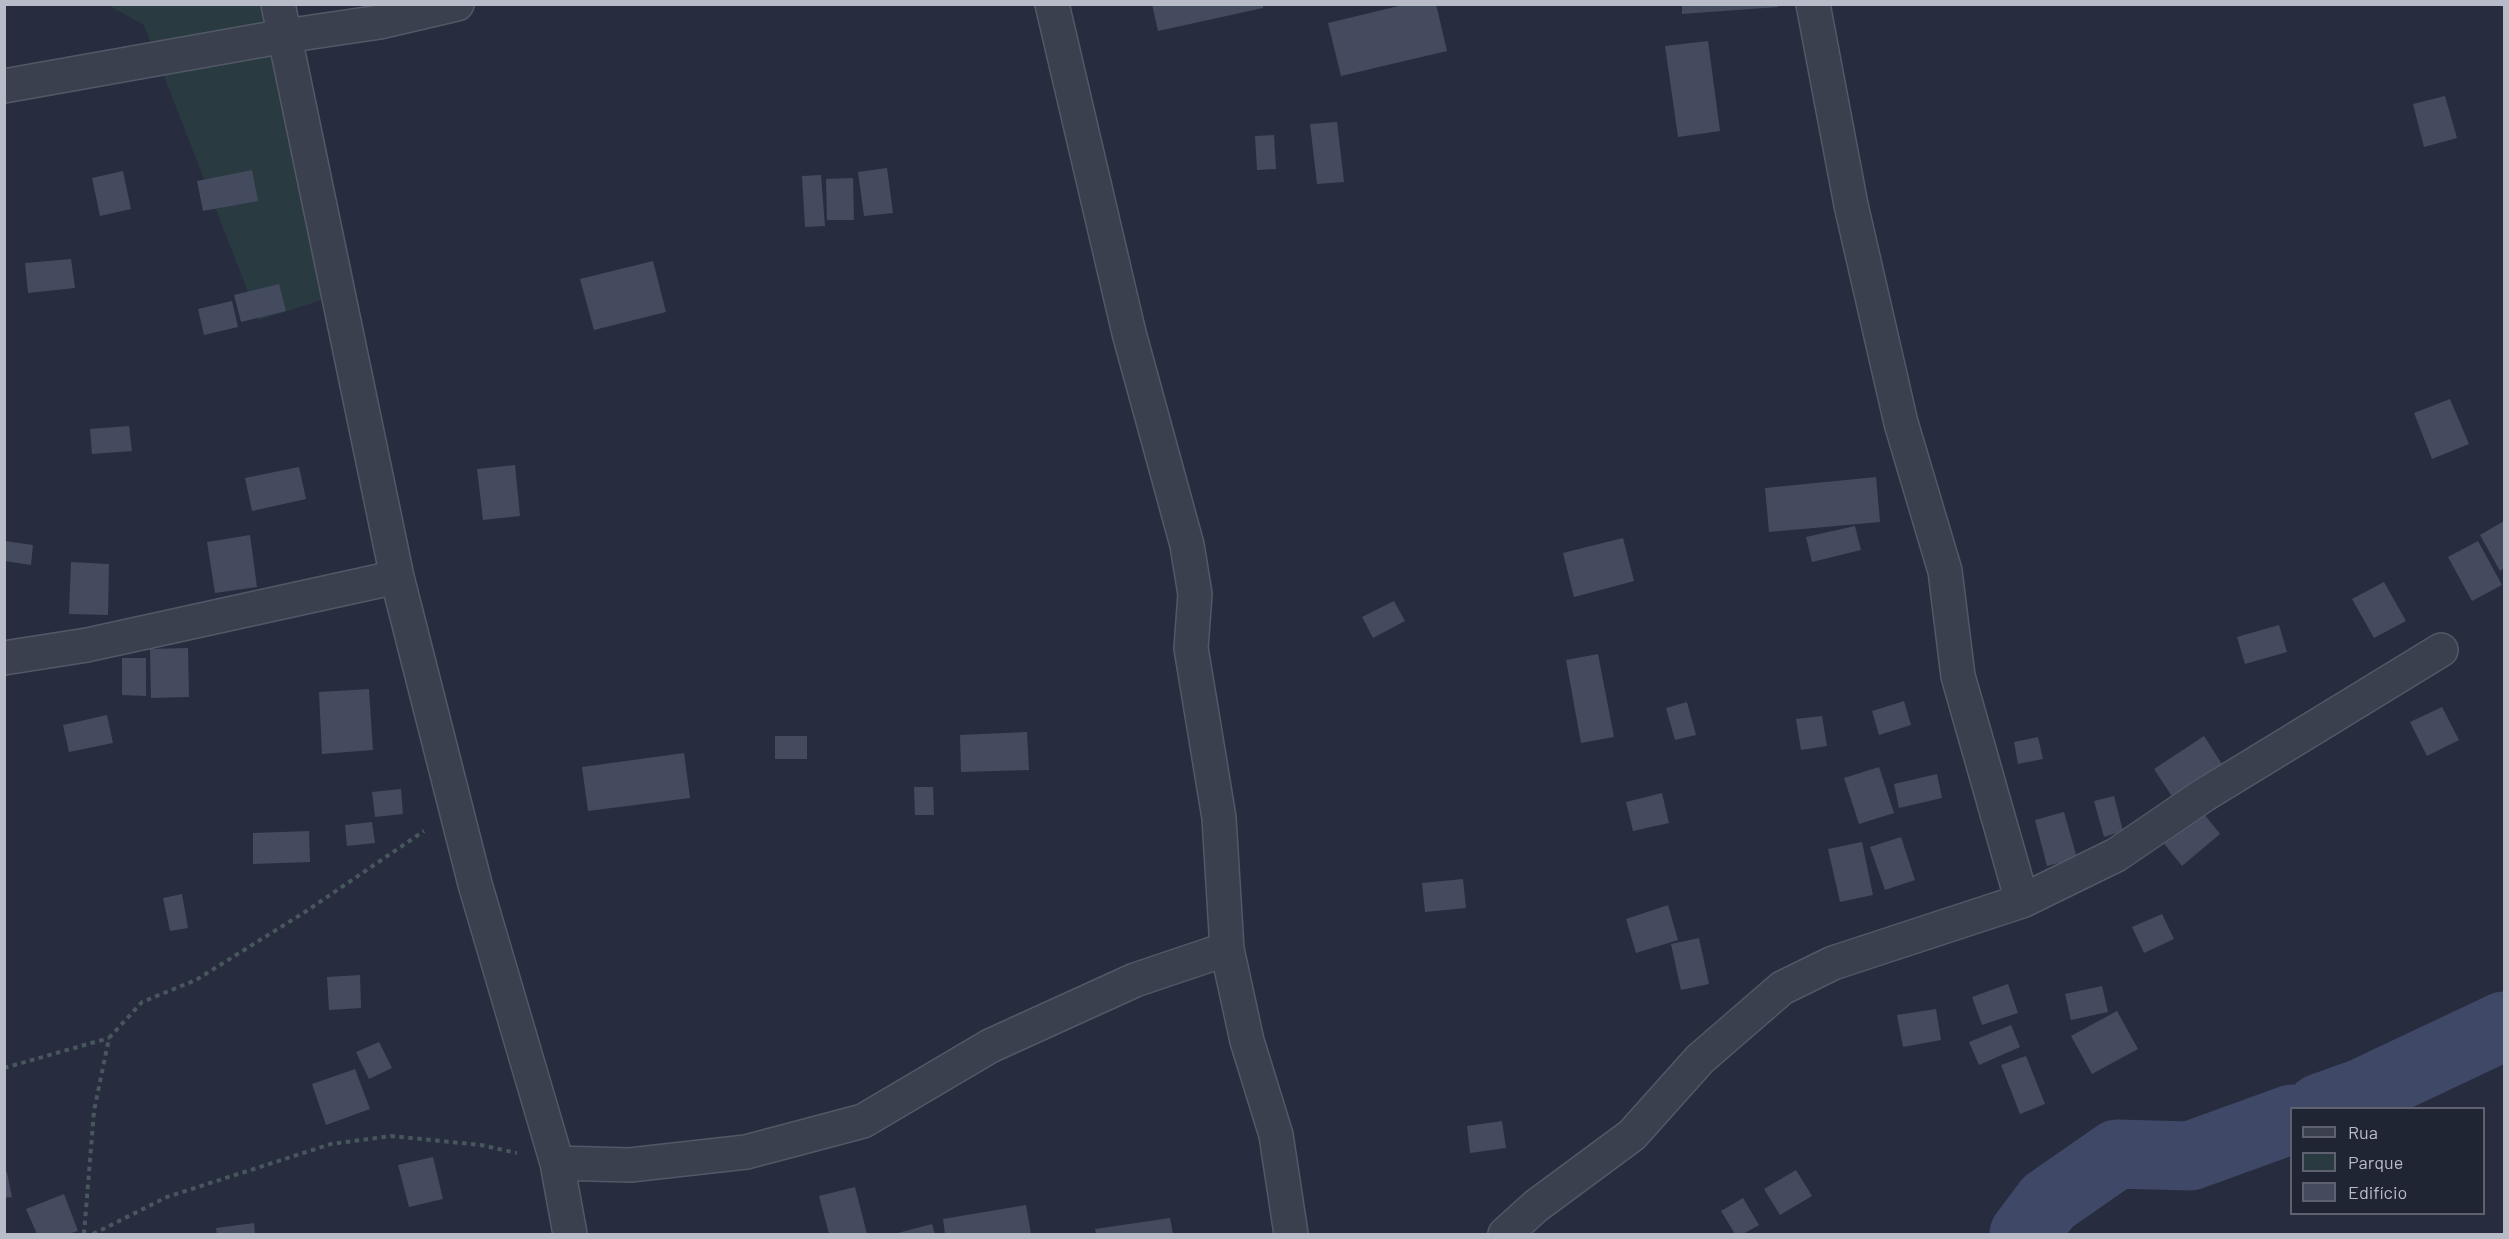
<!DOCTYPE html>
<meta charset="utf-8">
<style>
body{margin:0}
#map{position:relative;width:2509px;height:1239px;overflow:hidden;background:#272d3f;font-family:Barlow,sans-serif}
canvas{display:block}
.frame{position:absolute;inset:0;border:6px solid #b8bcc9;pointer-events:none}
.legend{position:absolute;left:2290px;top:1107px;width:195px;height:108px;box-sizing:border-box;background:#202534;border:2px solid #5d6170;margin:0;padding:8px 10px;list-style:none;font-size:18px;color:#b8bcc9}
.legend li{display:flex;align-items:center;gap:12px;height:30px}
.legend b{width:30px;border:2px solid #5d6170}
</style>
<div id="map">
<canvas width="2509" height="1239"></canvas>
<div class="frame"></div>
<ul class="legend">
<li><b style="height:8px;background:#3b404f"></b>Rua</li>
<li><b style="height:16px;background:#293a40"></b>Parque</li>
<li><b style="height:16px;background:#444b5e"></b>Edifício</li>
</ul>
</div>
<script>
const context = document.querySelector('canvas').getContext('2d');
context.lineJoin = 'round';
function fillPath(path, color) { context.fillStyle = color; context.fill(path, 'evenodd'); }
const shape = rows => new Path2D(rows.map(r => 'M' + r).join(''));
function stroke(path, color, width, dash) { context.strokeStyle = color; context.lineWidth = width; context.lineCap = dash ? 'butt' : 'round'; context.setLineDash(dash || []); context.stroke(path); }
const green = shape([
 [108,5,268,5,350,291,259,320,144,25]
]);
const river = shape([
 [2320,1108,2362,1093,2504,1026],
 [2024,1234,2048,1202,2117,1154,2190,1156,2292,1119]
]);
const building = shape([
 [1152,4,1263,4,1263,8,1158,31],
 [1407,4,1436,4,1447,51,1341,76,1328,23],
 [1682,4,1777,4,1778,7,1682,14],
 [1708,41,1720,131,1678,137,1665,46],
 [2445,96,2457,138,2424,147,2413,104],
 [1337,122,1344,182,1317,184,1310,124],
 [1274,135,1276,169,1257,170,1255,136],
 [887,168,893,213,864,216,858,172],
 [252,170,258,201,203,211,197,181],
 [123,171,131,209,100,216,92,178],
 [821,175,825,226,805,227,802,176],
 [853,178,854,220,827,220,826,179],
 [71,259,75,288,28,293,25,263],
 [653,261,666,312,594,330,580,279],
 [279,284,286,311,241,322,234,295],
 [232,301,238,327,204,335,198,309],
 [2450,399,2469,444,2432,459,2414,413],
 [129,426,132,451,92,454,90,429],
 [515,465,520,516,483,520,477,469],
 [299,467,306,499,252,511,245,478],
 [1876,477,1880,522,1769,532,1765,488],
 [2504,521,2504,568,2500,571,2480,535],
 [1855,526,1861,550,1812,562,1806,537],
 [250,535,257,587,215,593,207,542],
 [1623,538,1634,581,1574,597,1563,553],
 [5,541,33,545,31,565,4,561],
 [2478,541,2502,585,2472,601,2448,557],
 [71,562,109,564,108,615,69,614],
 [2384,582,2406,621,2374,638,2352,599],
 [1394,601,1405,621,1373,638,1362,617],
 [2279,625,2287,652,2245,664,2237,637],
 [188,648,189,697,151,698,150,649],
 [1598,654,1614,737,1581,743,1566,660],
 [122,658,146,658,146,696,122,695],
 [369,689,373,750,322,754,319,692],
 [1904,701,1911,725,1879,735,1872,711],
 [1687,702,1696,735,1675,740,1666,708],
 [2442,707,2459,740,2427,756,2410,722],
 [107,715,113,743,69,752,63,725],
 [1822,716,1827,746,1801,750,1796,719],
 [1027,732,1029,770,961,772,960,735],
 [775,736,807,736,807,759,775,759],
 [2204,736,2229,775,2179,807,2154,769],
 [2038,737,2043,759,2018,764,2014,742],
 [684,753,690,798,588,811,582,767],
 [1879,767,1894,813,1859,824,1844,778],
 [1937,774,1942,798,1899,808,1894,784],
 [914,787,933,787,934,815,915,815],
 [401,789,403,814,375,817,372,792],
 [1662,793,1669,823,1633,831,1626,802],
 [2114,796,2123,831,2104,837,2094,801],
 [2200,809,2220,834,2182,866,2162,841],
 [2064,812,2077,858,2047,866,2035,820],
 [372,822,375,843,347,846,345,825],
 [309,831,310,862,253,864,253,833],
 [1901,837,1915,880,1885,890,1870,847],
 [1862,842,1873,895,1840,902,1828,849],
 [1463,879,1466,908,1425,912,1422,883],
 [182,894,188,928,170,931,163,898],
 [1668,905,1678,940,1636,953,1626,919],
 [2162,914,2174,939,2144,953,2132,927],
 [1699,938,1709,984,1681,990,1671,944],
 [360,975,361,1008,329,1010,327,977],
 [2008,984,2018,1013,1982,1025,1972,997],
 [2102,986,2108,1012,2071,1020,2065,994],
 [1936,1009,1941,1040,1903,1047,1897,1015],
 [2117,1011,2138,1049,2092,1074,2071,1036],
 [2011,1025,2020,1047,1979,1065,1969,1042],
 [379,1042,392,1068,369,1079,356,1052],
 [2026,1056,2045,1104,2020,1114,2001,1065],
 [355,1069,370,1109,326,1125,312,1084],
 [1502,1121,1506,1148,1470,1153,1467,1126],
 [433,1157,443,1199,409,1207,398,1165],
 [1796,1170,1812,1196,1780,1215,1764,1189],
 [4,1172,7,1172,12,1197,4,1198],
 [855,1187,867,1234,829,1234,819,1196],
 [64,1194,78,1231,68,1234,37,1234,26,1209],
 [1743,1198,1759,1225,1743,1234,1735,1234,1721,1211],
 [1026,1205,1031,1234,945,1234,943,1219],
 [1170,1218,1173,1234,1096,1234,1095,1229],
 [254,1223,255,1234,217,1234,216,1228],
 [932,1224,935,1234,894,1234]
]);
const path = shape([
 [4,1068,109,1038],
 [84,1234,94,1111,109,1038,142,1002,196,980,305,912,424,831],
 [93,1234,167,1197,331,1144,391,1136,481,1145,517,1153]
]);
const minor = shape([
 [278,4,397,577,475,884,557,1163,570,1234],
 [1052,4,1129,333,1187,545,1195,594,1191,648,1219,818,1227,949,1247,1041,1276,1135,1291,1234],
 [1813,4,1851,205,1901,423,1945,571,1958,676,2022,901],
 [4,86,285,36,380,22,457,4],
 [4,658,87,645,397,577],
 [557,1163,630,1165,746,1152,863,1121,990,1046,1135,980,1227,949],
 [1505,1234,1536,1206,1632,1135,1700,1059,1782,988,1833,963,2022,901,2116,855,2204,795,2441,650]
]);
fillPath(green, '#293a40');
stroke(river, '#3f4967', 69);
fillPath(building, '#444b5e');
stroke(minor, '#535866', 36);
stroke(path, '#47575d', 4, [4.5, 4.5]);
stroke(minor, '#3b404f', 33);
</script>
